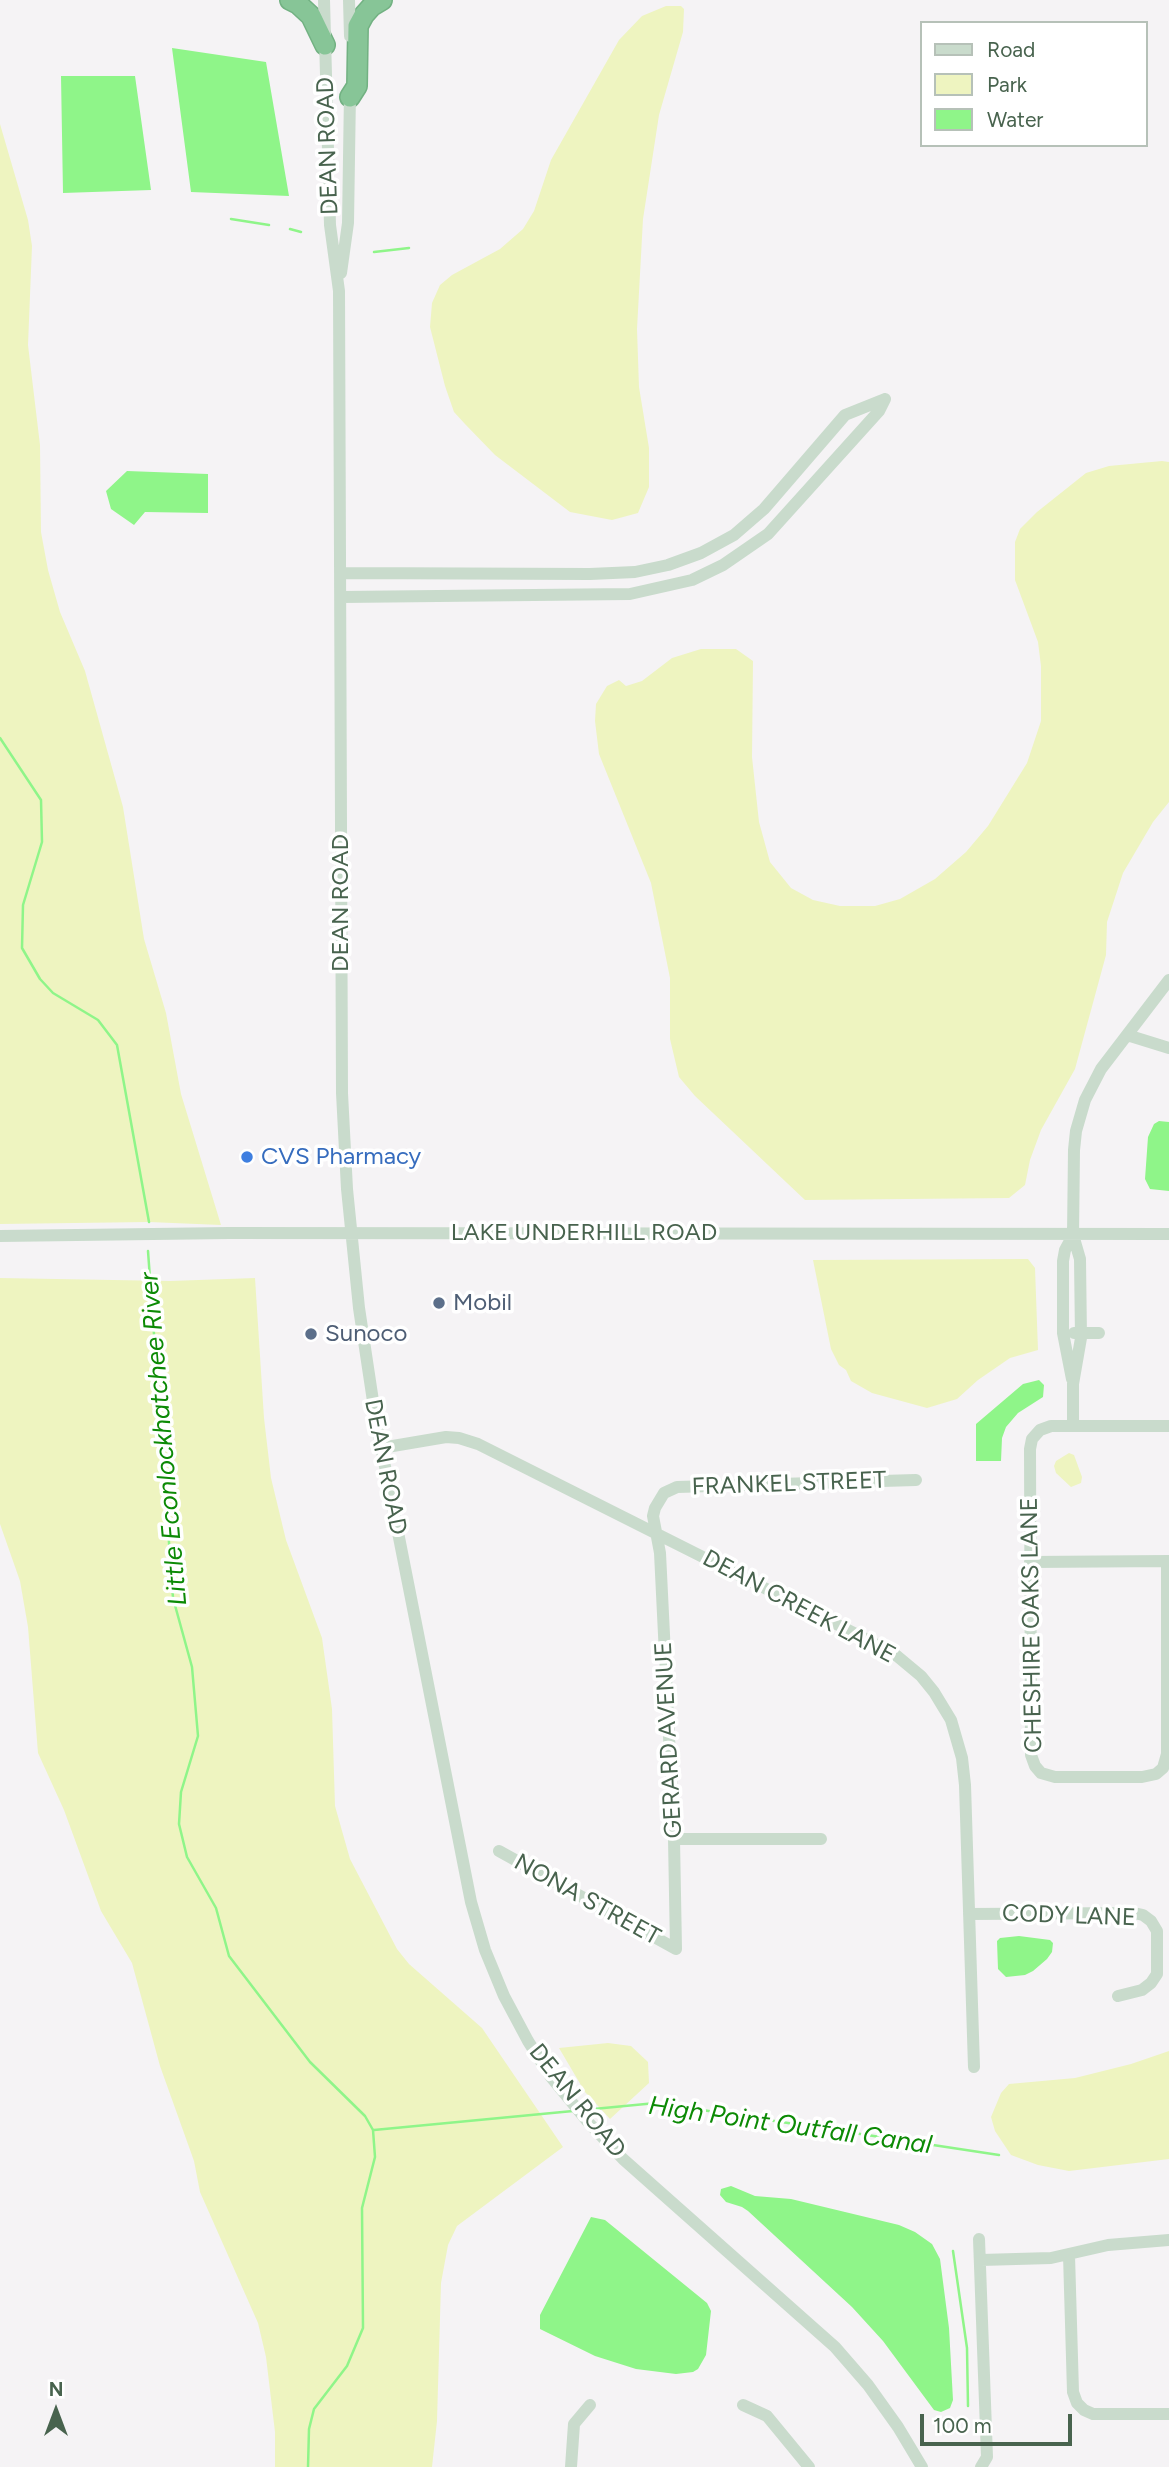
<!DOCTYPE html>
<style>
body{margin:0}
#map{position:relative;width:1169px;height:2467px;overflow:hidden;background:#f5f3f5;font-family:Figtree,sans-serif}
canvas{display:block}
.legend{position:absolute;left:920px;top:21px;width:228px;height:126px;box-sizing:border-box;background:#fff;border:2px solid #b6c1b8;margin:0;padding:9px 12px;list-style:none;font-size:21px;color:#48634e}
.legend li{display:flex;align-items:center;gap:14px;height:35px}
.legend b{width:35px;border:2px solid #b6c1b8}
.north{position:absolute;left:21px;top:2376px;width:70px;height:70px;-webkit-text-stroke:5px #fff;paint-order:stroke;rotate:0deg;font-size:19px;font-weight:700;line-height:28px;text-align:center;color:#48634e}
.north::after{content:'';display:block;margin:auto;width:24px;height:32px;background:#48634e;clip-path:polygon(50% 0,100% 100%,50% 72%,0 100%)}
.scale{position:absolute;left:920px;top:2414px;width:152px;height:32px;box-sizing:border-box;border:4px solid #48634e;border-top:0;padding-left:9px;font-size:21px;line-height:24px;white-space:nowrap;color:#48634e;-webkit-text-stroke:5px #fff;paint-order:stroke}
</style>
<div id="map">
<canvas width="1169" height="2467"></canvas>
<ul class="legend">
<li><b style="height:9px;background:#c9dbcc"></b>Road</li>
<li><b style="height:19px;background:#eef4c0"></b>Park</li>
<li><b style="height:19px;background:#8ff589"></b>Water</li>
</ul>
<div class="north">N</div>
<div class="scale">100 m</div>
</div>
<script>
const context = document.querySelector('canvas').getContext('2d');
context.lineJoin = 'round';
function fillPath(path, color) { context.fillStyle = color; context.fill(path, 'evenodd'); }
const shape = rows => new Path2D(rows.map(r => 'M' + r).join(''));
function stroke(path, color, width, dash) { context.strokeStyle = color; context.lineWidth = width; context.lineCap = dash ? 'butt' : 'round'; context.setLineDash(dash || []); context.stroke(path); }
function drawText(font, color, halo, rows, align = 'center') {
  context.font = font + ' Figtree,sans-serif'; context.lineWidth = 7; context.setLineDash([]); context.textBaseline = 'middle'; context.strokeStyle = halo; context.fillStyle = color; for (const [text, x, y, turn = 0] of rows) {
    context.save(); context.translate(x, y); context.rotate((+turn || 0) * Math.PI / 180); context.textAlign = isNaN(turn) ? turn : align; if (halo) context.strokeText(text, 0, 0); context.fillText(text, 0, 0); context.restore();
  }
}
const green = shape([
 [666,6,681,6,684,9,683,32,659,115,643,219,637,329,639,387,649,448,649,487,638,513,612,520,570,512,495,455,465,424,454,412,445,386,430,327,432,303,440,285,452,275,500,249,523,229,534,211,551,160,619,40,642,16],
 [0,124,28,220,32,246,28,345,40,445,41,532,48,570,60,612,85,671,123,807,144,939,166,1013,181,1094,221,1225,149,1222,0,1224],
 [1162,461,1169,462,1169,802,1153,822,1123,873,1107,922,1106,955,1075,1069,1041,1130,1030,1160,1025,1185,1009,1198,805,1200,695,1096,679,1077,670,1039,670,978,651,883,599,754,595,721,596,704,607,686,619,680,626,686,642,681,672,658,701,649,736,649,753,661,752,757,759,822,770,862,791,888,813,900,840,906,875,906,900,899,935,879,966,852,988,826,1027,763,1041,721,1041,666,1038,642,1015,580,1015,542,1020,529,1037,512,1086,473,1109,466],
 [1028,1259,1035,1268,1038,1350,1010,1358,978,1380,957,1399,927,1408,872,1393,851,1381,846,1370,839,1365,831,1349,813,1260],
 [0,1278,170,1281,255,1278,264,1418,271,1478,286,1540,322,1638,332,1709,335,1806,350,1859,397,1949,409,1964,482,2028,563,2147,457,2226,448,2245,441,2283,437,2421,432,2467,275,2467,275,2432,266,2357,258,2323,200,2192,194,2161,160,2066,132,1963,101,1911,64,1810,38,1753,28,1627,20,1581,0,1524],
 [1069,1453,1074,1455,1082,1477,1081,1483,1071,1487,1056,1473,1054,1466,1056,1461],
 [608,2043,631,2046,648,2062,649,2083,610,2119,585,2092,559,2048],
 [1169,2051,1169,2159,1069,2171,1038,2165,1011,2155,995,2131,991,2117,1001,2093,1009,2084,1075,2078,1131,2064]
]);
const water = shape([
 [172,48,266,62,289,196,191,192],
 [61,76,135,76,151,190,63,193],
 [127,471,208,474,208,513,145,512,134,525,111,509,106,491],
 [1159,1121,1169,1122,1169,1191,1150,1189,1145,1179,1148,1137,1154,1124],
 [1039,1380,1044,1385,1043,1397,1018,1413,1006,1427,1002,1438,1001,1461,976,1461,976,1424,1023,1384],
 [1019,1936,1050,1940,1053,1943,1052,1952,1047,1959,1033,1971,1025,1975,1006,1977,998,1969,997,1941,1000,1938],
 [731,2186,755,2196,791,2199,899,2225,915,2232,932,2244,940,2259,949,2328,953,2400,950,2408,941,2412,934,2410,883,2341,852,2307,748,2211,742,2207,726,2202,720,2195,721,2189],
 [591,2217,605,2220,707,2303,711,2311,706,2355,698,2369,693,2372,676,2374,636,2369,595,2356,540,2329,540,2315]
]);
const stream = shape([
 [231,219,269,225],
 [290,229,301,232],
 [374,252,409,248],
 [0,738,41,800,42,842,23,905,22,948,40,979,53,993,98,1020,117,1045,149,1222],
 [148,1251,173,1598,192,1667,198,1736,181,1792,179,1824,187,1857,216,1908,229,1956,310,2062,365,2116,373,2130,375,2157,362,2208,363,2328,347,2366,314,2409,309,2429,308,2467],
 [583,2110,656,2103,999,2155],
 [374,2130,573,2111],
 [953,2251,967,2348,968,2406]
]);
const minor = shape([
 [324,0,330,225,339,291,342,1093,347,1189,359,1308,376,1421,471,1902,485,1950,504,1996,528,2041,551,2077,588,2122,623,2159,835,2347,868,2385,898,2427,922,2467],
 [349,0,350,36],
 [341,273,348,223,350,93],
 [341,573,590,574,635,572,668,565,701,553,734,535,764,509,845,415,885,399],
 [342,597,630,594,692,580,723,565,768,534,879,411,885,399],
 [1127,1035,1169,1048],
 [0,1236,229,1233,1169,1234],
 [1074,1333,1099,1333],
 [1072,1379,1063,1333,1063,1261,1065,1250,1073,1235],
 [1073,1426,1073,1384,1081,1338,1080,1259,1073,1235,1074,1150,1076,1131,1085,1100,1101,1069,1169,980],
 [381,1448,446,1437,459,1438,478,1444,860,1636,897,1656,921,1676,934,1692,951,1720,962,1758,965,1785,974,2067],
 [1167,1561,1167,1754,1163,1768,1156,1774,1142,1777,1055,1777,1041,1773,1035,1766,1031,1755,1030,1449,1032,1439,1040,1430,1051,1426,1169,1426],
 [1030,1562,1169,1561],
 [674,1839,821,1839],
 [499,1851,676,1949,674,1839,660,1553,653,1516,655,1508,664,1493,677,1487,916,1480],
 [969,1914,1134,1913,1143,1915,1151,1921,1157,1931,1157,1974,1151,1983,1142,1990,1118,1996],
 [979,2239,987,2457,981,2467],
 [1069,2255,1073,2392,1077,2403,1084,2410,1093,2414,1169,2414],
 [981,2260,1051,2258,1108,2245,1169,2240],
 [743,2405,767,2416,809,2467],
 [571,2467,574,2424,590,2405]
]);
const highway = shape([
 [290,0,298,4,311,16,325,45],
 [350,97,357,86,358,26,364,15,372,6,382,0]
]);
const markers = [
 [247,1157,7,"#3f7fe0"],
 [439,1303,7,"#5c6f8a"],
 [311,1334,7,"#5c6f8a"]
];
const streetNames = [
 ["DEAN ROAD",328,146,-92],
 ["DEAN ROAD",341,903,-90],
 ["LAKE UNDERHILL ROAD",584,1233],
 ["DEAN ROAD",385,1467,79],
 ["FRANKEL STREET",789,1484,-2],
 ["DEAN CREEK LANE",799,1607,28],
 ["CHESHIRE OAKS LANE",1032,1625,-91],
 ["GERARD AVENUE",669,1740,-93],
 ["NONA STREET",587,1900,29],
 ["CODY LANE",1069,1916,2],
 ["DEAN ROAD",577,2101,51]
];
const shopNames = [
 ["CVS Pharmacy",261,1157]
];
const serviceNames = [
 ["Mobil",453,1303],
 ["Sunoco",325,1334]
];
const waterNames = [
 ["Little Econlockhatchee River",164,1439,-95],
 ["High Point Outfall Canal",790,2126,8]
];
fillPath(green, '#eef4c0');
fillPath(water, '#8ff589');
stroke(stream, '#8ff589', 2.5);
stroke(highway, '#72b182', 22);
stroke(minor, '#c9dbcc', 12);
stroke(highway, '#87c597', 19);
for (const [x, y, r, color] of markers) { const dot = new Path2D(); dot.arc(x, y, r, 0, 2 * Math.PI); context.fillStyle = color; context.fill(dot); stroke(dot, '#fff', 2.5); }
drawText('24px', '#48634e', '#fff', streetNames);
drawText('24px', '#366cbe', '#fff', shopNames, 'left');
drawText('24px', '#4e5e75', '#fff', serviceNames, 'left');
drawText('italic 26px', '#0c8a05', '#fff', waterNames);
</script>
